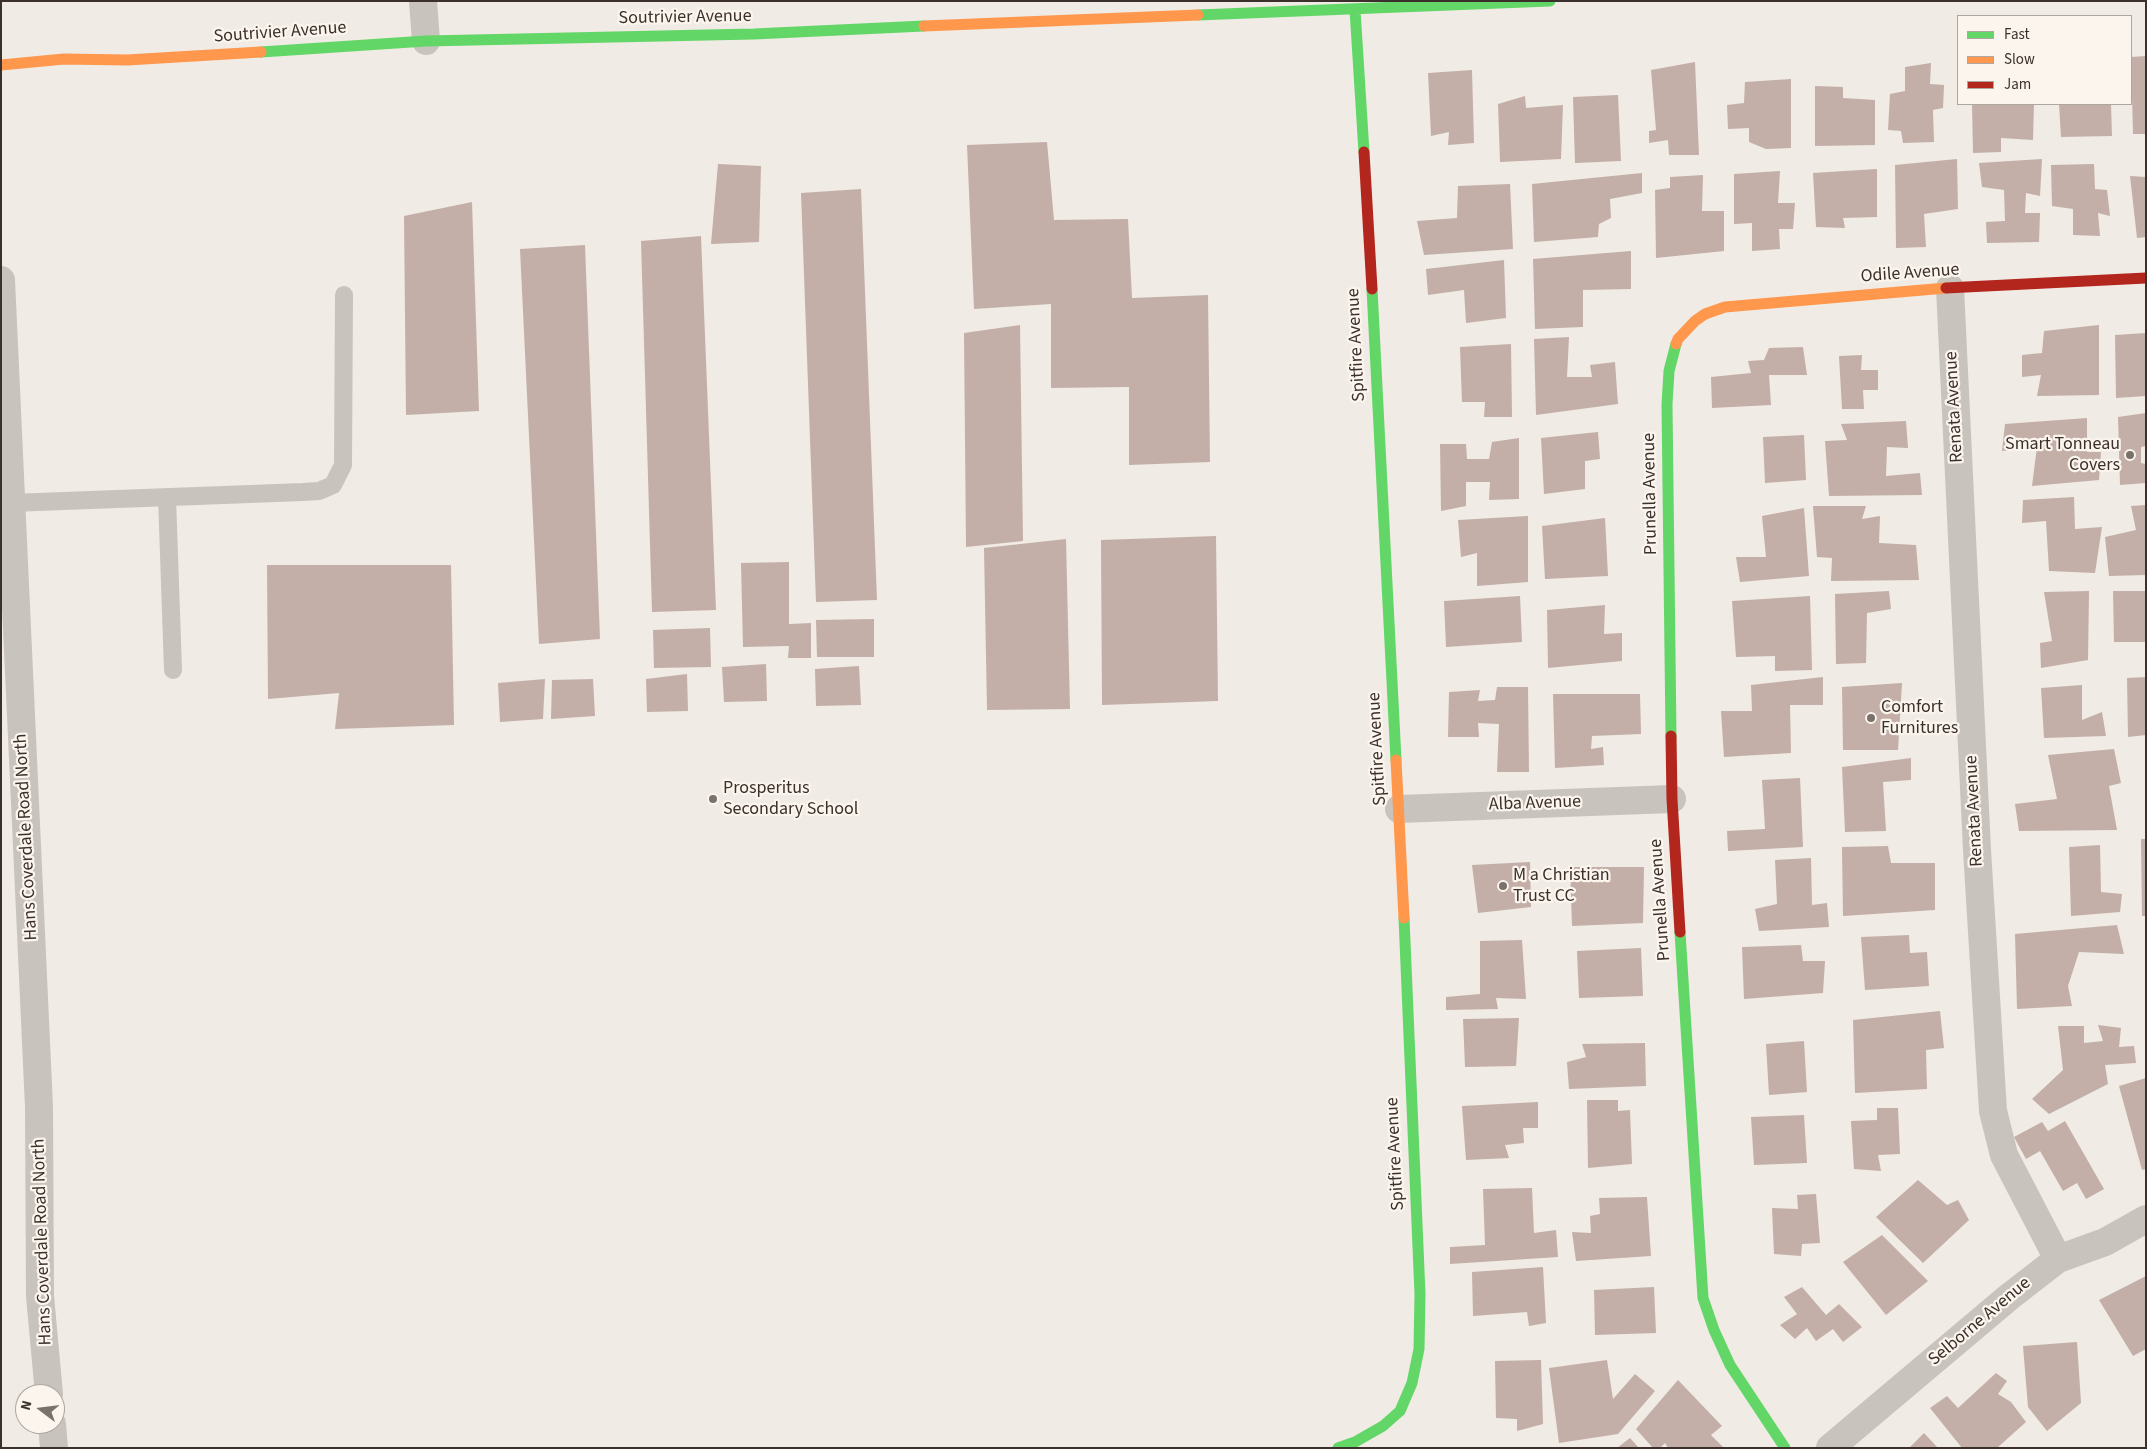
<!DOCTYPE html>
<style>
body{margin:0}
#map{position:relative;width:2147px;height:1449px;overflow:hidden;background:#f0ebe5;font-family:"Source Sans 3",sans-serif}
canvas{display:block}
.frame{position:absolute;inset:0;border:2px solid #3b302b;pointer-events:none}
.legend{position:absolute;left:1957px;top:15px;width:175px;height:90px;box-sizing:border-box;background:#fbf5ee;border:1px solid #aea6a0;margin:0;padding:6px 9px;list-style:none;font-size:15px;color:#3b302b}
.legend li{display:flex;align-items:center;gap:10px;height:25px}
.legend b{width:25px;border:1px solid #aea6a0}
.north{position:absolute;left:15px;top:1384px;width:50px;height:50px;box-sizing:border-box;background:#fbf5ee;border:1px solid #aea6a0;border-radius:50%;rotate:285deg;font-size:14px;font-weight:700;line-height:20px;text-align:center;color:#3b302b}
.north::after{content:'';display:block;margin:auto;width:18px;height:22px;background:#7a716c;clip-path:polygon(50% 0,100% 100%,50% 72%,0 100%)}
</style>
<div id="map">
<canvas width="2147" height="1449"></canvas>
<div class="frame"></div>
<ul class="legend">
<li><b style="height:6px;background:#63d668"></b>Fast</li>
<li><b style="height:6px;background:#ff974d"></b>Slow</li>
<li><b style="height:6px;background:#b3261e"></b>Jam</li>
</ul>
<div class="north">N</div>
</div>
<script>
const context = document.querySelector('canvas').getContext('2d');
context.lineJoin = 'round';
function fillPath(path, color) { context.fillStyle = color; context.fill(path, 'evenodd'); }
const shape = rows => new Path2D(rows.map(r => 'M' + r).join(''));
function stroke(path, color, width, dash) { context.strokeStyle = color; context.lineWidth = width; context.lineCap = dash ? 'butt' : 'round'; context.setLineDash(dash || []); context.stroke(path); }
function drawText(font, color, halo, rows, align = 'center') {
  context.font = font + ' "Source Sans 3",sans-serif'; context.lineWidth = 4.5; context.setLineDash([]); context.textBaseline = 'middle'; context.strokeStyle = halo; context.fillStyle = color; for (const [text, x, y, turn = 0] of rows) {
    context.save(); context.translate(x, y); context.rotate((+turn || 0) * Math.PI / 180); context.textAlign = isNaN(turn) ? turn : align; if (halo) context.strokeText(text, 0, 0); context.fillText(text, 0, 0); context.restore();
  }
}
const building = shape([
 [2146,56,2146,134,2133,134,2131,57],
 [1695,62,1699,155,1669,155,1668,140,1649,143,1649,131,1656,130,1651,70],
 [1931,63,1930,84,1944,85,1943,108,1933,110,1934,142,1903,143,1901,131,1888,130,1890,94,1905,91,1905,67],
 [1472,70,1474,143,1448,145,1449,132,1431,136,1428,73],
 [1791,79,1791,148,1766,149,1749,142,1749,128,1728,129,1727,105,1744,103,1745,82],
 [1815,86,1843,87,1843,98,1875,100,1875,145,1815,146],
 [1618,95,1621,161,1575,163,1573,97],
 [1525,96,1526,108,1563,105,1561,159,1500,162,1498,104],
 [1972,104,2034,104,2033,140,2001,138,2001,152,1973,153],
 [2059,104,2111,104,2112,136,2061,137],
 [1047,142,1054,220,1128,219,1132,298,1208,295,1210,462,1129,465,1129,387,1051,388,1051,304,974,309,967,145],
 [1957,159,1958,209,1924,214,1926,247,1896,248,1895,165],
 [2042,159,2040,196,2026,193,2025,213,2040,213,2039,242,1987,243,1986,222,2005,221,2004,190,1982,187,1979,163],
 [718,164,761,166,759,242,711,244],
 [2094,164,2095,189,2107,190,2110,216,2098,213,2100,236,2073,235,2073,209,2052,206,2051,165],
 [1877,169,1877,217,1843,218,1845,228,1816,227,1813,173],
 [1780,171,1778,203,1795,203,1793,229,1779,229,1780,249,1752,251,1752,223,1734,224,1734,174],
 [1642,173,1642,193,1610,199,1611,218,1599,224,1598,237,1534,242,1532,184],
 [1703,175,1702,211,1724,211,1724,251,1656,258,1655,190,1670,188,1670,177],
 [2130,176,2146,177,2146,237,2137,238],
 [1510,184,1513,249,1424,255,1417,221,1457,218,1458,186],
 [861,189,877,600,816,602,801,193],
 [472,202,479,411,406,415,404,216],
 [701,236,716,610,652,612,641,241],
 [585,245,600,639,539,644,520,249],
 [1631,251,1631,289,1583,290,1583,327,1535,329,1533,259],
 [1504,260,1506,318,1466,323,1464,290,1428,295,1426,269],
 [1020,325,1023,541,966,547,964,333],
 [2099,325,2099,395,2037,396,2041,375,2022,377,2022,355,2042,353,2044,331],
 [2146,333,2146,396,2116,398,2115,335],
 [1569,337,1567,377,1592,377,1590,365,1615,362,1618,404,1536,415,1534,339],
 [1511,344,1512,417,1484,417,1485,402,1462,402,1460,347],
 [1803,347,1807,375,1769,375,1771,405,1712,408,1711,377,1751,373,1748,361,1764,360,1769,348],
 [1862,355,1861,370,1878,370,1878,390,1863,390,1864,409,1842,409,1839,356],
 [2146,413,2146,446,2141,447,2141,463,2146,464,2146,483,2120,485,2118,417],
 [2087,418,2087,452,2101,452,2099,480,2032,486,2037,447,2002,451,2005,424],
 [1906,421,1908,448,1887,447,1886,476,1920,473,1922,495,1829,496,1825,441,1847,440,1841,424],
 [1598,432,1600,459,1585,461,1585,489,1544,494,1541,438],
 [1804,435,1806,480,1765,483,1763,437],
 [1519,438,1519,499,1489,500,1490,482,1466,482,1466,506,1441,511,1440,444,1466,444,1467,459,1489,459,1492,442],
 [2074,497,2075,529,2102,527,2095,573,2049,571,2046,521,2022,523,2023,500],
 [2146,505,2146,575,2109,576,2105,537,2136,530,2131,506],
 [1813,506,1866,506,1862,519,1880,516,1879,543,1916,545,1919,580,1831,581,1832,558,1817,557],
 [1804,508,1809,576,1740,582,1736,557,1766,557,1762,516],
 [1528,516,1528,582,1477,586,1477,553,1461,557,1458,520],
 [1605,518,1608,576,1545,579,1542,526],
 [1216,536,1218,701,1102,705,1101,540],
 [1066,539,1070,709,987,710,984,548],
 [789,562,789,624,811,623,811,658,788,658,789,646,743,647,741,563],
 [267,565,451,565,454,725,335,729,339,693,268,699],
 [1889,591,1891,609,1867,613,1866,663,1836,664,1835,594],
 [2089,591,2088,660,2041,668,2040,643,2052,641,2044,592],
 [2113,591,2146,591,2146,642,2114,642],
 [1520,596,1522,642,1446,647,1444,601],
 [1810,596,1812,670,1775,671,1775,656,1736,657,1732,601],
 [1605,605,1604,634,1622,633,1622,661,1548,668,1547,610],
 [874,619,874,657,817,657,816,620],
 [710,628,711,667,654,668,653,630],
 [766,664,767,701,724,702,722,667],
 [859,666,861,705,816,706,815,669],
 [687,674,688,711,647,712,646,679],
 [1823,677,1823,705,1790,705,1791,753,1724,757,1721,711,1752,711,1751,685],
 [2146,677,2146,735,2128,737,2127,678],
 [545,679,543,719,500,722,498,683],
 [593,679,595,716,551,719,552,680],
 [1902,683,1898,750,1843,750,1842,687],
 [2082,685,2082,720,2102,712,2106,736,2044,738,2041,688],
 [1497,687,1528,687,1529,772,1497,772,1499,724,1478,723,1479,737,1448,737,1449,692,1480,690,1478,701,1495,700],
 [1553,694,1640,694,1641,734,1592,736,1591,749,1603,747,1604,765,1555,768],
 [2114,749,2121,783,2109,786,2117,830,2019,831,2015,804,2057,799,2048,755],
 [1911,758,1911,780,1883,782,1886,831,1845,832,1842,767],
 [1800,778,1803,847,1728,851,1727,831,1765,829,1762,780],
 [2141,839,2146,839,2146,916,2142,916],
 [2100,845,2101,892,2122,894,2120,912,2071,916,2069,847],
 [1888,846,1891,863,1935,863,1935,910,1843,916,1842,847],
 [1811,858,1812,905,1827,903,1829,927,1759,931,1755,909,1777,904,1775,860],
 [1530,862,1531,907,1478,913,1472,865],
 [1570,867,1644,867,1643,923,1572,926],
 [2117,925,2124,954,2079,952,2068,986,2072,1006,2017,1009,2015,934],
 [1909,935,1910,953,1927,952,1929,986,1865,990,1861,937],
 [1522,940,1526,999,1496,998,1498,1009,1446,1010,1446,997,1480,994,1480,941],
 [1801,945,1803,961,1825,961,1823,993,1744,999,1742,947],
 [1641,948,1643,996,1579,998,1577,951],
 [1940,1011,1944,1048,1926,1050,1927,1089,1855,1093,1853,1020],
 [1519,1018,1516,1066,1465,1067,1463,1019],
 [2098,1025,2121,1028,2119,1047,2134,1046,2136,1063,2105,1065,2108,1084,2049,1114,2032,1099,2063,1070,2058,1026,2084,1026,2084,1043,2103,1041],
 [1804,1041,1807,1092,1769,1095,1766,1044],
 [1645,1043,1646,1086,1569,1089,1567,1062,1586,1057,1582,1044],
 [2146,1078,2146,1169,2142,1170,2119,1086],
 [1587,1100,1618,1100,1618,1111,1630,1110,1632,1164,1588,1168],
 [1538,1102,1538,1128,1523,1128,1524,1143,1505,1145,1509,1158,1466,1160,1462,1106],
 [1877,1108,1898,1108,1900,1154,1878,1155,1881,1171,1854,1169,1851,1121,1877,1120],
 [1804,1115,1807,1163,1754,1165,1751,1117],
 [2065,1121,2104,1189,2086,1199,2077,1183,2063,1191,2040,1151,2026,1159,2014,1137,2042,1122,2048,1131],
 [1918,1180,1947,1205,1958,1200,1969,1220,1923,1263,1876,1217],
 [1532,1188,1534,1233,1556,1230,1558,1257,1450,1264,1450,1247,1485,1245,1483,1189],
 [1816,1194,1820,1243,1802,1244,1801,1256,1774,1254,1772,1208,1798,1209,1797,1195],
 [1647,1197,1651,1256,1576,1261,1572,1232,1591,1233,1590,1216,1600,1214,1599,1198],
 [1882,1235,1928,1281,1886,1315,1843,1262],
 [1543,1267,1546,1323,1529,1326,1527,1312,1473,1316,1472,1272],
 [2146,1276,2146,1349,2133,1356,2099,1300],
 [1654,1287,1656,1333,1595,1335,1594,1290],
 [1802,1287,1826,1315,1839,1304,1862,1327,1843,1342,1833,1329,1816,1341,1807,1328,1795,1339,1780,1325,1797,1314,1784,1297],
 [2077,1342,2081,1403,2047,1431,2028,1407,2023,1346],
 [1541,1360,1543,1424,1517,1431,1517,1419,1496,1418,1495,1361],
 [1607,1360,1613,1399,1635,1374,1655,1391,1618,1434,1559,1443,1549,1368],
 [1996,1373,2007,1381,1998,1394,2011,1402,2026,1422,1997,1448,1962,1448,1930,1408,1947,1396,1958,1408],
 [1678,1380,1722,1426,1711,1435,1724,1448,1668,1448,1665,1443,1660,1448,1653,1448,1636,1429],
 [1924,1433,1938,1448,1909,1448],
 [1630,1438,1639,1448,1617,1448]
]);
const lane = shape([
 [167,497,173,670],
 [11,503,303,492,319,491,333,485,343,465,344,295]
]);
const street = shape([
 [423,1,426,41],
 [1,280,39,1107,40,1296,49,1394],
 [1950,288,1977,850,1993,1111,2004,1155,2058,1259],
 [1399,809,1672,799],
 [52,1424,54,1448],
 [1830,1448,2009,1297,2058,1259,2105,1242,2146,1219]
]);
const fast = shape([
 [1355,10,1364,152],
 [1198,15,1550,1],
 [261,52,426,41,754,34,924,26],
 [1372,289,1396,760],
 [1671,736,1667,404,1669,371,1676,344],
 [1680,932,1703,1298,1714,1330,1730,1365,1785,1448],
 [1338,1448,1355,1442,1383,1426,1400,1411,1412,1383,1419,1349,1420,1294,1404,918]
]);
const slow = shape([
 [924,26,1198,15],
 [1,65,64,59,127,60,261,52],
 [1676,344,1678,339,1695,321,1705,314,1725,307,1946,288],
 [1396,760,1404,918]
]);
const jam = shape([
 [1364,152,1372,289],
 [1946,288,2146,278],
 [1671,736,1672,799,1680,932]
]);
const markers = [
 [2130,455,5,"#7a716c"],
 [1871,718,5,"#7a716c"],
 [713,799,5,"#7a716c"],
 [1503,886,5,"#7a716c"]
];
const streetNames = [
 ["Soutrivier Avenue",685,18,-1],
 ["Soutrivier Avenue",280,33,-4],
 ["Odile Avenue",1910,274,-4],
 ["Spitfire Avenue",1357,345,-93],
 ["Renata Avenue",1955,407,-93],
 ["Prunella Avenue",1651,494,-91],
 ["Spitfire Avenue",1378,749,-93],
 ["Alba Avenue",1535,804,-2],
 ["Renata Avenue",1975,811,-93],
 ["Hans Coverdale Road North",27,837,-93],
 ["Prunella Avenue",1661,900,-94],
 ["Spitfire Avenue",1396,1154,-93],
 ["Hans Coverdale Road North",43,1242,-92],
 ["Selborne Avenue",1980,1322,-40]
];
const poiNames = [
 ["Smart Tonneau",2120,445,"right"],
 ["Covers",2120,466,"right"],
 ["Comfort",1881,708],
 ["Furnitures",1881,729],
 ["Prosperitus",723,789],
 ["Secondary School",723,810],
 ["M a Christian",1513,876],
 ["Trust CC",1513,897]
];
fillPath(building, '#c3afa7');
stroke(lane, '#c9c3be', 18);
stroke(street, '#c9c3be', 28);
stroke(fast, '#63d668', 11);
stroke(slow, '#ff974d', 11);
stroke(jam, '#b3261e', 11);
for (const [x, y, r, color] of markers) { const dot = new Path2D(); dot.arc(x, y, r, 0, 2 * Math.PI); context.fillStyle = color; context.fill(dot); stroke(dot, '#fbf5ee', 2); }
drawText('18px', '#3b302b', '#fbf5ee', streetNames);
drawText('18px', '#3b302b', '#fbf5ee', poiNames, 'left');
</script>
